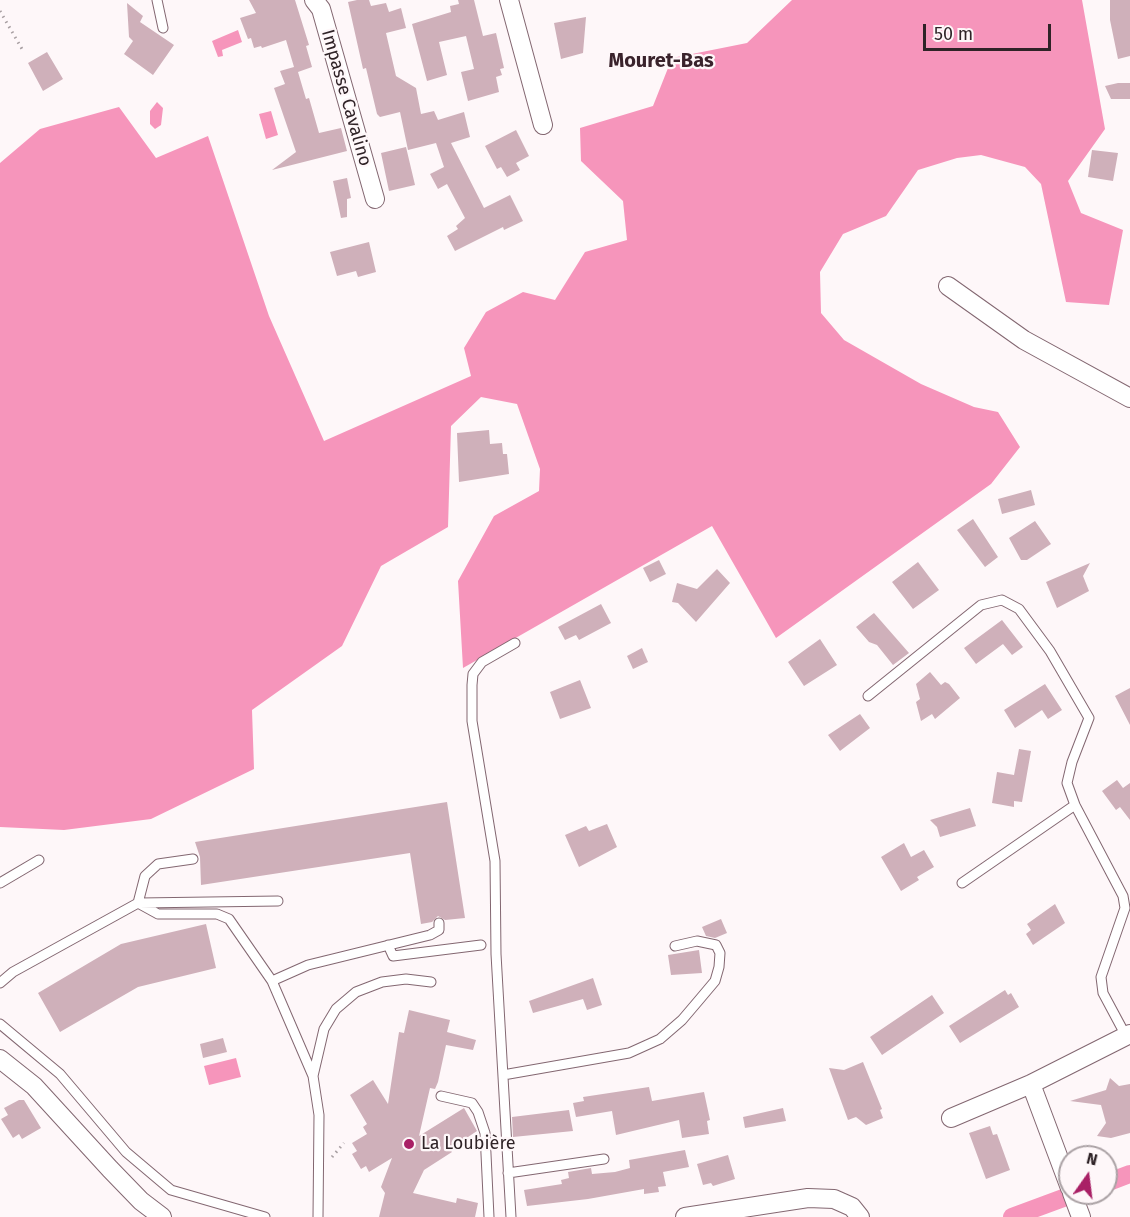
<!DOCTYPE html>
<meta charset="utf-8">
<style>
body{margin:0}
#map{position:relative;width:1130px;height:1217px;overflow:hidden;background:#fef7f9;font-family:"Fira Sans",sans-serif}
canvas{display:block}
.north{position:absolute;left:1058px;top:1145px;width:60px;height:60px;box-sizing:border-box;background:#fef7f9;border:2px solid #aba2a5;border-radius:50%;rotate:14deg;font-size:16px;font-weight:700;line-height:24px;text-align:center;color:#2f2327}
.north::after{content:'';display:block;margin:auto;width:21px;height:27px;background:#a92066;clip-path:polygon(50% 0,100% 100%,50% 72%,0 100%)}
.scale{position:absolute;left:923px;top:24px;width:128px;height:27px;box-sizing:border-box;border:3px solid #2f2327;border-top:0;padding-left:8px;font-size:18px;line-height:21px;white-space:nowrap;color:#2f2327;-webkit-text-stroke:4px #fef7f9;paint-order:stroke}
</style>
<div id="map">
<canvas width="1130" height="1217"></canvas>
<div class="north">N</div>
<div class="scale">50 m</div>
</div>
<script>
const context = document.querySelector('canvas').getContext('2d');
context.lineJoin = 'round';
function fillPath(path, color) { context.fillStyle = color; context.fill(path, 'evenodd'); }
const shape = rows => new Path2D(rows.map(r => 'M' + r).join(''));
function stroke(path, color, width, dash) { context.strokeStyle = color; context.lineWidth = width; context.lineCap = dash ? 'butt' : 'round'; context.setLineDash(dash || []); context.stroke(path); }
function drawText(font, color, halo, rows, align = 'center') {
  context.font = font + ' "Fira Sans",sans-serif'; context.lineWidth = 4.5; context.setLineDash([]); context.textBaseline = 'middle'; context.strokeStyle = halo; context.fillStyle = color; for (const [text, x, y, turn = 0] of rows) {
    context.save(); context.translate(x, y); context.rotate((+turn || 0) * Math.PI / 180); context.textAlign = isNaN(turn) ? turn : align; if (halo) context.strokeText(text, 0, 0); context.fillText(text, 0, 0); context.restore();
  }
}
const forest = shape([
 [792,0,1082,0,1105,129,1068,181,1081,213,1123,230,1109,305,1066,302,1041,184,1025,167,981,155,957,158,918,170,886,216,843,234,820,272,821,313,844,340,921,384,974,407,998,412,1020,447,991,484,776,638,712,526,463,668,458,581,494,516,539,491,540,469,517,404,481,397,451,426,448,527,381,566,342,646,252,710,254,769,151,819,64,830,0,827,0,163,40,129,119,107,156,158,208,136,269,316,324,441,471,376,464,348,486,312,523,292,555,300,585,252,627,240,623,201,581,161,580,128,653,106,672,58,747,43],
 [238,30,242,42,222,50,223,56,218,57,212,41],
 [157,102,163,108,161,125,155,129,150,124,150,111],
 [271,111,278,135,266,139,259,114],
 [236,1058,241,1077,209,1085,204,1066]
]);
const canal = shape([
 [1106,1183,1130,1174],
 [1012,1217,1066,1197]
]);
const building = shape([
 [249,0,295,0,309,45,306,46,312,67,298,72,306,99,309,98,319,133,341,128,347,151,272,170,296,152,274,88,285,84,280,71,294,67,286,40,262,48,261,46,254,48,251,38,248,39,240,18,256,13],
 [357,0,369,0,371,6,386,3,389,12,401,8,406,28,386,33,396,76,416,88,421,114,434,111,438,120,464,112,470,137,451,143,484,208,510,195,523,221,504,230,503,227,455,251,447,236,458,229,456,226,465,218,447,184,438,189,430,174,444,167,436,143,408,150,400,112,380,117,377,114,366,68,363,69,348,2],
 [458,0,474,0,483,36,496,33,504,68,500,69,502,75,496,77,499,92,468,101,461,72,474,69,466,36,439,42,447,75,427,81,412,24,451,12,450,6,459,4],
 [1110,0,1130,0,1130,56,1118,59,1110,20],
 [127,3,143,16,140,22,174,45,153,75,124,54,133,41,129,37],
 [586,17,583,53,561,59,554,23],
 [47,52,63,79,43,91,28,63],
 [1118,83,1130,83,1130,99,1111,99,1105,86],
 [516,130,529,156,516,163,520,170,507,177,501,167,497,169,485,146],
 [406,147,415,185,389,191,381,153],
 [1092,150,1118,153,1113,181,1088,177],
 [347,178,351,198,347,199,347,217,341,218,333,181],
 [369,242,376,272,358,277,356,271,337,276,330,252],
 [489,430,490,444,502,443,503,454,507,454,509,474,459,482,457,433],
 [1031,490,1035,505,1002,514,998,499],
 [973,519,998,557,985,567,957,530],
 [1035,521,1051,544,1027,560,1021,560,1009,538],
 [659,560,666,574,650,582,643,568],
 [918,562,939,590,913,609,892,582],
 [1090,563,1083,576,1089,591,1057,608,1046,582],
 [717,569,730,583,696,622,678,603,672,602,677,583,697,589],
 [601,604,611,623,579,640,576,635,565,640,558,627],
 [874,613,909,653,893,665,877,645,869,642,856,627],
 [1002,620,1023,647,1012,655,1003,644,976,664,964,648],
 [820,639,837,665,804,686,788,662],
 [642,648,648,662,633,669,627,656],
 [930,672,941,685,945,682,949,684,960,698,935,719,932,714,921,721,916,702,920,699,916,684],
 [580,680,591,708,560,719,550,692],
 [1045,684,1062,710,1048,719,1042,710,1015,728,1004,710],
 [1130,688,1130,725,1115,696],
 [860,714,870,728,840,751,828,735],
 [1019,749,1031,751,1022,802,1014,801,1014,807,992,803,997,772,1014,775],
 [1117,780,1123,788,1130,783,1130,820,1120,807,1116,810,1102,791],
 [447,802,465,918,445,920,438,916,432,922,421,924,410,853,201,885,200,857,195,842],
 [970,808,976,826,940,837,937,827,930,820],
 [607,824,617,847,579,867,565,835,586,826,589,831],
 [904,843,911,857,924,850,934,867,917,877,919,880,901,891,881,857],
 [1055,904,1065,923,1033,945,1026,934,1031,930,1027,924],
 [721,919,727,933,715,938,706,936,702,927],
 [206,924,216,968,138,987,60,1032,38,993,121,944],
 [699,950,702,973,671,975,668,955],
 [593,978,602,1005,587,1010,583,999,533,1013,529,1001],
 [1005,990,1008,995,1011,993,1019,1007,960,1043,949,1026],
 [932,995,944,1013,882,1055,870,1037],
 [409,1010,450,1020,447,1032,476,1040,473,1050,446,1045,438,1082,435,1089,430,1088,419,1136,464,1108,477,1131,450,1149,452,1152,424,1170,413,1193,456,1203,457,1198,478,1203,475,1217,379,1217,385,1193,381,1187,392,1158,369,1172,366,1166,361,1169,352,1154,357,1151,352,1143,367,1134,363,1127,367,1124,350,1095,373,1080,388,1104,399,1032,404,1033],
 [223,1038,227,1052,203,1058,200,1044],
 [863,1062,882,1109,880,1110,883,1118,866,1125,856,1117,848,1120,829,1068,844,1070],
 [1110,1078,1119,1086,1130,1084,1130,1133,1111,1138,1097,1136,1106,1123,1101,1105,1070,1101,1106,1090],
 [649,1087,652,1101,704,1092,710,1120,707,1121,709,1134,682,1138,679,1120,616,1135,612,1111,576,1117,573,1103,584,1101,583,1097],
 [19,1100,24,1100,41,1128,22,1139,19,1134,13,1138,1,1119,8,1115,4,1108],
 [783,1108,786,1121,745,1128,743,1117],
 [569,1110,573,1131,513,1137,512,1117],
 [990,1126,993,1135,997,1134,1010,1170,986,1179,969,1133],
 [685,1150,689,1167,663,1172,666,1186,658,1187,659,1192,644,1194,644,1189,588,1199,527,1206,524,1190,562,1184,561,1180,569,1178,568,1172,591,1168,592,1174,615,1172,630,1168,629,1160],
 [728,1155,735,1179,713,1186,711,1183,703,1185,697,1164]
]);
const path = shape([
 [0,11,22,49],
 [332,1157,344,1143]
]);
const service = shape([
 [157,0,163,28],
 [868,696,981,605,1002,600,1019,609,1050,651,1089,718,1072,762,1067,783,1075,805,1123,896,1125,908,1101,977,1103,993,1126,1036],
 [0,883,39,860],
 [962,883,1075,805],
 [138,903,158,914,217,914,229,919,272,981,313,1076,319,1115,318,1217],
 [140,903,278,901],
 [388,945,393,956,481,945],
 [272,981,308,965,430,935,439,930,439,923],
 [0,983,13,972,138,903,145,876,158,864,193,859],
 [0,1024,60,1074,126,1152,171,1190,265,1217],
 [503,1075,629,1053,660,1039,682,1020,699,1000,715,981,719,967,720,953,716,945,697,941,675,946],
 [313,1076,324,1029,336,1009,356,992,382,982,406,979,431,982],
 [441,1096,472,1103,478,1112,485,1133,489,1217],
 [508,1173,604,1159],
 [511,1217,496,954,495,861,472,721,472,685,473,674,482,662,515,643]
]);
const minor = shape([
 [314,0,321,9,375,199],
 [509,0,543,125],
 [948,286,1024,340,1130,398],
 [0,1059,34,1086,110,1169,141,1201,162,1217],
 [1031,1084,1070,1188],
 [951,1118,1031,1084,1130,1034],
 [1072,1193,1081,1217],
 [685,1217,808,1198,834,1199,852,1207,860,1217]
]);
const markers = [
 [409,1144,6,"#a92066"]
];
const streetNames = [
 ["Impasse Cavalino",346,98,74]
];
const poiNames = [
 ["La Loubière",421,1144]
];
const neighbourhoodNames = [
 ["Mouret-Bas",661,61]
];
fillPath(forest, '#f695bb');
stroke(canal, '#f695bb', 18);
fillPath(building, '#cfb0ba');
stroke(service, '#836771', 11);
stroke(minor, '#836771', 20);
stroke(path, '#a89fa2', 3, [1.5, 4.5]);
stroke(service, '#fff', 9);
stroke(minor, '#fff', 18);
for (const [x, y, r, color] of markers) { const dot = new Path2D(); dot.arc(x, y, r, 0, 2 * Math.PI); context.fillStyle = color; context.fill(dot); stroke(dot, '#fef7f9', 2); }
drawText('18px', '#2f2327', '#fef7f9', streetNames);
drawText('18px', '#2f2327', '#fef7f9', poiNames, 'left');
drawText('bold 20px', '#3a232c', '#fef7f9', neighbourhoodNames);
</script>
